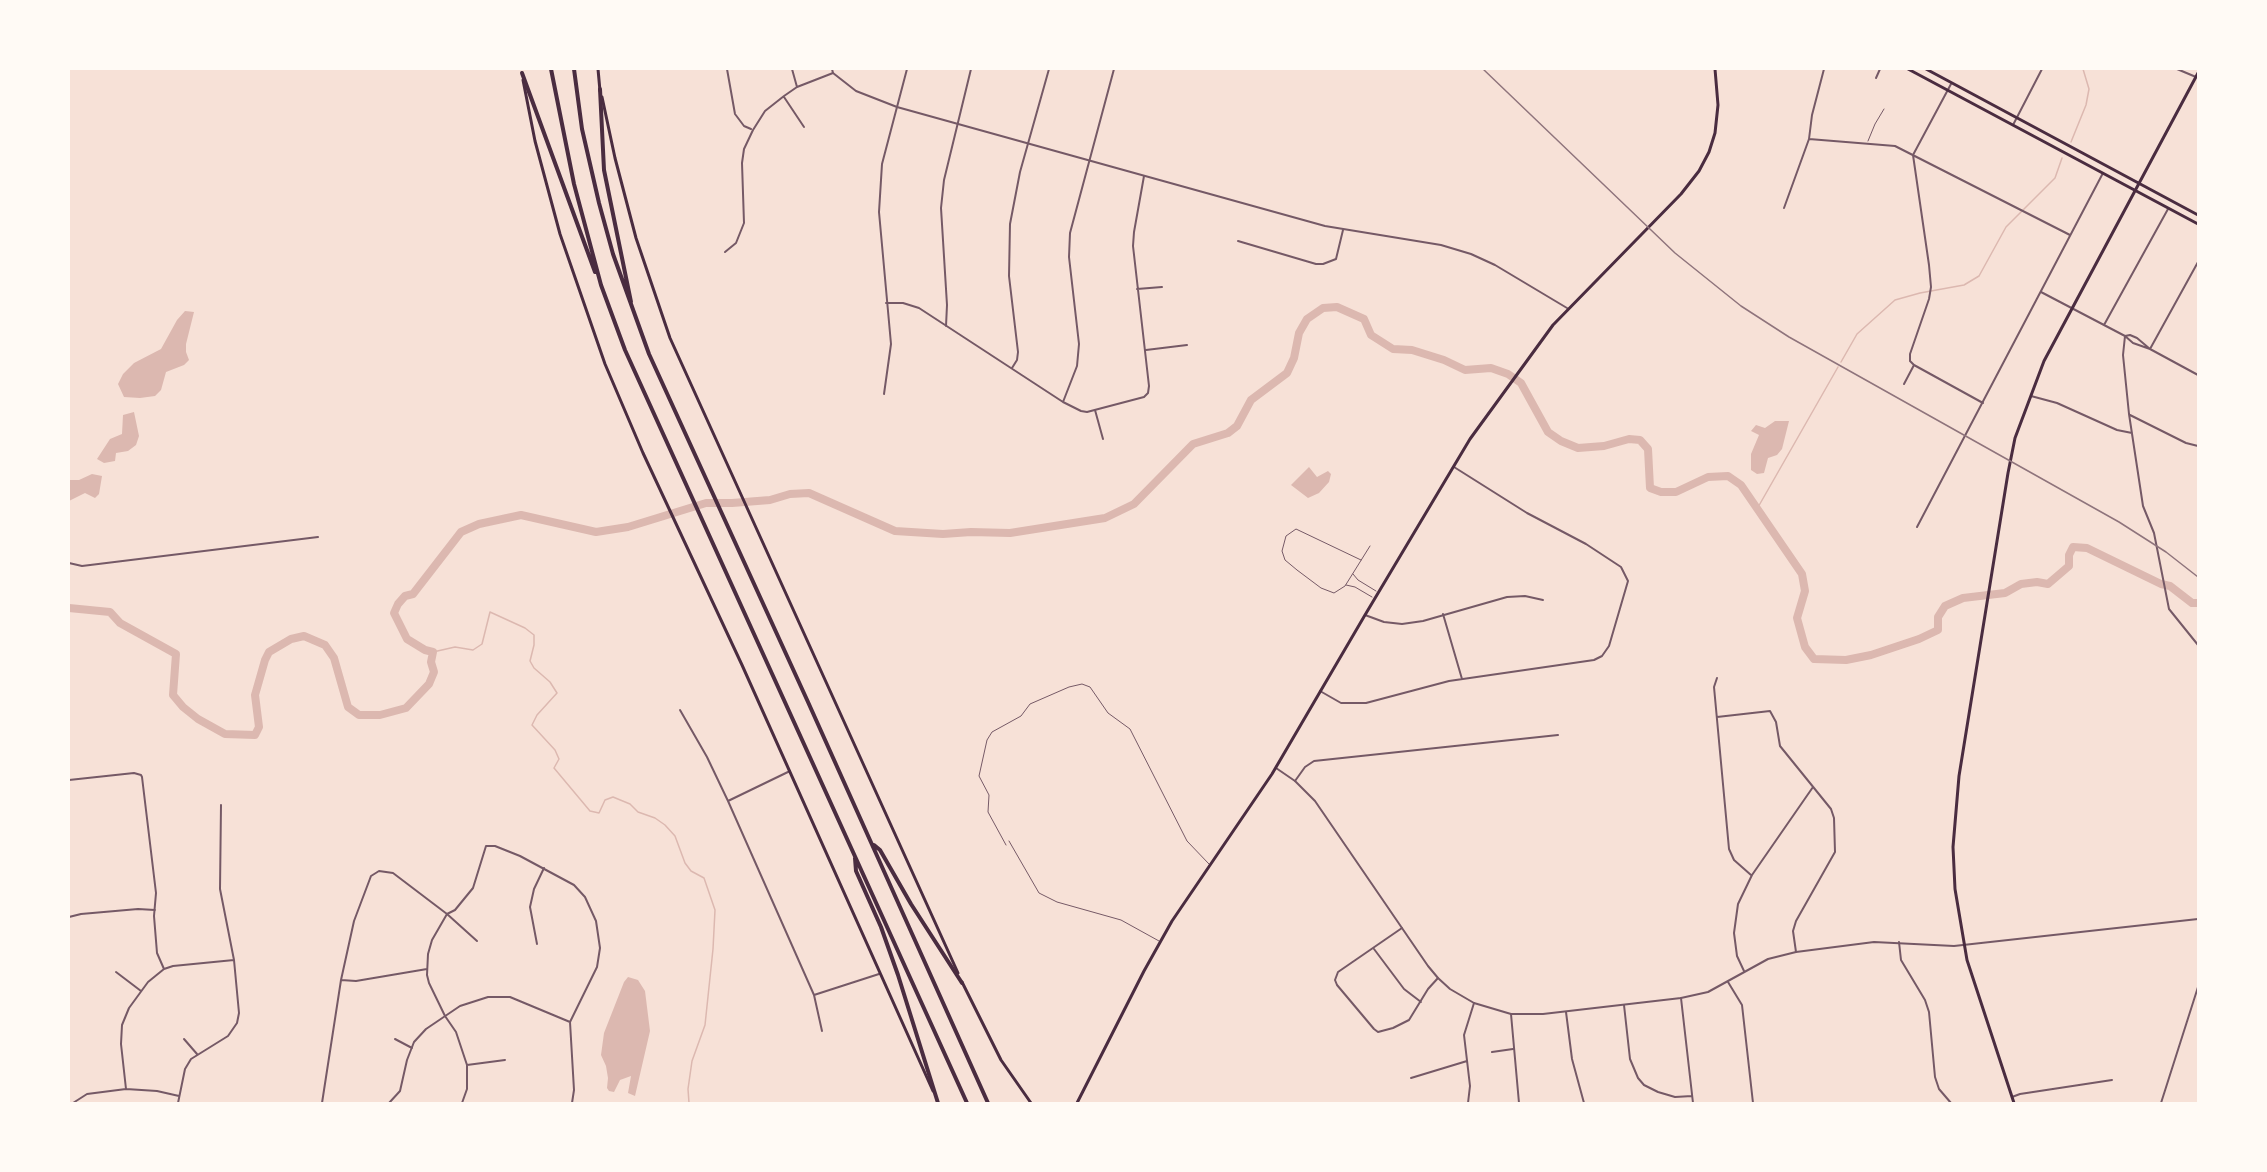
<!DOCTYPE html>
<style>
body{margin:0}
#map{position:relative;width:2267px;height:1172px;overflow:hidden;background:#f7e1d7;font-family:"Roboto Condensed",sans-serif}
canvas{display:block}
.frame{position:absolute;inset:0;border:70px solid #fffaf5;pointer-events:none}
</style>
<div id="map">
<canvas width="2267" height="1172"></canvas>
<div class="frame"></div>
</div>
<script>
const context = document.querySelector('canvas').getContext('2d');
context.lineJoin = 'round';
function fillPath(path, color) { context.fillStyle = color; context.fill(path, 'evenodd'); }
const shape = rows => new Path2D(rows.map(r => 'M' + r).join(''));
function stroke(path, color, width, dash) { context.strokeStyle = color; context.lineWidth = width; context.lineCap = dash ? 'butt' : 'round'; context.setLineDash(dash || []); context.stroke(path); }
const water = shape([
 [185,311,194,312,186,344,186,352,189,360,184,365,166,372,161,390,155,396,140,398,124,397,118,384,123,374,134,363,161,349,177,320],
 [134,412,139,436,136,445,128,451,116,453,115,461,104,463,97,459,110,439,122,434,123,415],
 [1775,421,1789,421,1782,449,1777,455,1768,458,1764,473,1757,474,1751,470,1751,454,1759,435,1751,431,1756,425,1765,428],
 [1309,467,1317,477,1328,471,1331,474,1329,482,1319,493,1308,498,1291,485],
 [92,474,102,476,99,494,95,498,85,493,69,501,69,480,79,480],
 [628,977,638,980,645,991,650,1031,635,1096,628,1093,631,1076,620,1080,614,1092,609,1091,607,1088,608,1078,606,1066,601,1055,604,1033,624,982]
]);
const stream = shape([
 [2071,142,2086,105,2089,89,2083,69],
 [1841,362,1857,334,1895,300,1920,293,1964,285,1979,276,2006,227,2055,178,2062,158],
 [1757,509,1838,367],
 [433,652,455,647,473,650,482,644,490,612,525,628,534,635,534,645,530,661,534,668,550,682,557,693,537,715,532,725,555,750,559,759,554,768,590,811,599,813,605,800,613,797,630,804,638,812,655,818,665,825,675,836,685,863,691,871,704,878,715,910,713,949,705,1025,692,1061,688,1089,689,1103]
]);
const river = shape([
 [69,608,110,612,120,623,176,654,173,695,183,707,198,719,225,734,255,735,259,727,255,695,265,660,269,652,291,639,304,636,325,645,334,658,348,707,359,715,380,715,406,708,429,684,434,672,431,662,433,652,425,650,407,639,394,613,398,604,405,596,413,594,461,532,479,524,521,515,596,532,628,527,706,503,732,503,770,500,790,494,809,493,895,531,943,534,971,532,1010,533,1105,518,1134,504,1193,444,1228,433,1237,426,1251,400,1287,373,1294,358,1299,333,1307,319,1323,308,1337,307,1364,319,1371,335,1393,349,1412,350,1444,360,1465,370,1491,368,1508,374,1521,383,1548,432,1561,441,1578,448,1604,446,1629,439,1640,440,1648,449,1650,488,1661,492,1676,492,1708,477,1728,476,1741,485,1802,574,1805,591,1797,618,1805,647,1814,659,1846,660,1871,655,1919,639,1938,630,1938,617,1945,606,1963,598,2005,593,2021,584,2037,582,2048,584,2069,566,2069,555,2073,547,2087,548,2161,584,2170,586,2192,603,2198,603]
]);
const service = shape([
 [1868,141,1875,124,1884,109],
 [1361,560,1296,529,1286,536,1282,551,1285,560,1297,570,1321,588,1334,593,1345,586,1370,546],
 [1353,574,1358,580,1376,591],
 [1346,585,1355,587,1372,597],
 [1009,841,1039,893,1057,902,1121,920,1159,941],
 [1006,845,988,812,989,795,979,776,987,740,992,732,1021,716,1030,704,1069,687,1082,684,1090,687,1108,713,1130,729,1187,841,1209,864]
]);
const minor = shape([
 [727,69,735,114,744,126,751,129],
 [792,69,797,87],
 [2177,69,2196,77],
 [1876,78,1880,69],
 [784,97,804,127],
 [2013,125,2042,69],
 [1809,139,1895,146,2070,235],
 [1784,208,1809,139,1812,115,1824,69],
 [1238,241,1316,264,1323,264,1336,259,1343,230],
 [725,252,736,243,744,223,742,163,744,149,753,130,765,111,784,96,797,87,833,73],
 [1137,289,1162,287],
 [2041,292,2125,336,2133,343,2150,349,2198,375],
 [886,303,903,303,919,308,1063,402,1081,411,1087,412,1144,397,1148,393,1149,386,1133,246,1134,232,1144,176],
 [2104,325,2168,209],
 [946,326,947,305,941,208,944,180,971,69],
 [2125,336,2123,355,2129,414,2143,506,2154,533,2169,609,2198,645],
 [2125,336,2130,335,2137,338,2150,349],
 [2150,349,2198,262],
 [1146,350,1187,345],
 [1914,365,1910,361,1910,354,1929,299,1931,287,1929,265,1913,155,1951,84],
 [1914,365,1983,403],
 [1012,368,1017,360,1018,352,1009,276,1010,224,1020,172,1049,69],
 [1904,384,1914,365],
 [884,394,891,344,879,212,882,164,907,69],
 [2031,396,2057,403,2117,430,2132,433],
 [1063,402,1077,366,1079,344,1069,257,1070,233,1114,69],
 [1095,410,1103,439],
 [2130,415,2186,443,2198,446],
 [1917,527,2103,173],
 [69,563,82,566,318,537],
 [1443,614,1462,679],
 [1365,615,1384,622,1402,624,1423,621,1507,597,1525,596,1543,600],
 [1717,678,1714,687,1729,849,1734,860,1751,875],
 [1320,691,1341,703,1366,703,1449,681,1594,660,1602,656,1609,646,1628,581,1621,567,1586,544,1527,513,1454,467],
 [680,710,707,757,728,801,814,995,822,1031],
 [1717,717,1770,711,1776,722,1780,746,1831,809,1834,818,1835,852,1796,921,1793,931,1796,952],
 [69,780,134,773,141,775,142,777,156,893,154,916,157,953,164,969],
 [1295,781,1305,767,1314,761,1558,735],
 [728,801,790,771],
 [69,917,81,914,138,909,155,910],
 [1402,928,1338,972,1335,980,1337,985,1374,1029,1378,1032,1393,1028,1409,1020,1428,989,1438,978],
 [1899,942,1901,960,1925,1000,1929,1012,1935,1077,1939,1089,1951,1103],
 [537,944,530,907,534,889,544,868],
 [1374,949,1404,989,1421,1002],
 [1744,971,1737,956,1734,933,1738,904,1752,875,1813,787],
 [116,972,141,991],
 [341,980,356,981,427,969],
 [1728,982,1742,1005,1753,1103],
 [814,995,879,974],
 [1681,998,1693,1103],
 [1624,1005,1630,1059,1638,1078,1644,1085,1658,1092,1675,1097,1692,1096],
 [1566,1012,1572,1059,1584,1103],
 [1511,1014,1519,1103],
 [184,1039,197,1054],
 [395,1039,412,1048],
 [1492,1052,1513,1049],
 [467,1065,505,1060],
 [1411,1078,1467,1061],
 [126,1089,121,1044,122,1025,129,1008,148,982,164,969,173,966,234,960],
 [2012,1097,2020,1094,2112,1080],
 [73,1103,87,1094,126,1089,157,1091,179,1096],
 [178,1103,185,1069,191,1059,228,1036,237,1023,239,1013,234,960,220,889,221,805],
 [322,1103,341,980,354,921,371,876,379,871,393,873,447,914,477,941],
 [389,1103,400,1091,407,1060,414,1042,426,1029,460,1006,488,997,510,997,570,1022],
 [462,1103,467,1089,467,1065,456,1032,445,1016,429,983,427,975,428,954,432,940,447,914,455,910,473,888,486,846,495,846,520,856,574,885,585,897,596,921,600,948,597,967,570,1022,574,1090,572,1103],
 [1468,1103,1470,1086,1464,1035,1474,1003],
 [2161,1103,2198,987]
]);
const tertiary = shape([
 [832,69,833,73,856,91,897,107,1325,226,1441,245,1471,254,1495,265,1567,308],
 [1276,768,1295,781,1315,801,1428,966,1438,978,1450,989,1474,1003,1511,1014,1543,1014,1681,998,1708,992,1768,959,1796,952,1874,942,1954,946,2198,919]
]);
const secondary = shape([
 [598,69,600,91],
 [1908,69,2198,224],
 [1926,69,2198,215],
 [523,80,535,141,560,234,605,364,643,453,742,665,933,1091],
 [602,97,615,158,636,238,670,338,958,973],
 [962,982,1001,1060,1031,1103],
 [1077,1103,1144,971,1172,921,1272,774,1365,615,1470,439,1553,325,1681,194,1699,171,1709,152,1715,133,1718,105,1715,69],
 [2014,1103,1967,960,1955,889,1953,847,1959,776,2008,473,2015,438,2044,361,2198,73]
]);
const motorway = shape([
 [551,69,574,184,601,285,625,350,967,1103],
 [574,69,582,129,599,203,613,254,649,354,808,702,988,1103],
 [522,73,595,272],
 [600,89,604,170,631,302],
 [874,845,880,850,911,904,962,983],
 [855,858,856,871,881,927,898,975,938,1103]
]);
const rail = shape([
 [1483,69,1675,253,1741,306,1789,337,2119,522,2166,552,2198,577]
]);
fillPath(water, '#dcb8b0');
stroke(stream, '#dcb8b0', 1.5);
stroke(river, '#dcb8b0', 8);
stroke(service, '#755966', 1);
stroke(minor, '#755966', 2);
stroke(tertiary, '#755966', 2);
stroke(secondary, '#4a2c40', 3);
stroke(motorway, '#4a2c40', 4);
stroke(rail, '#8f747c', 1.5);
</script>
